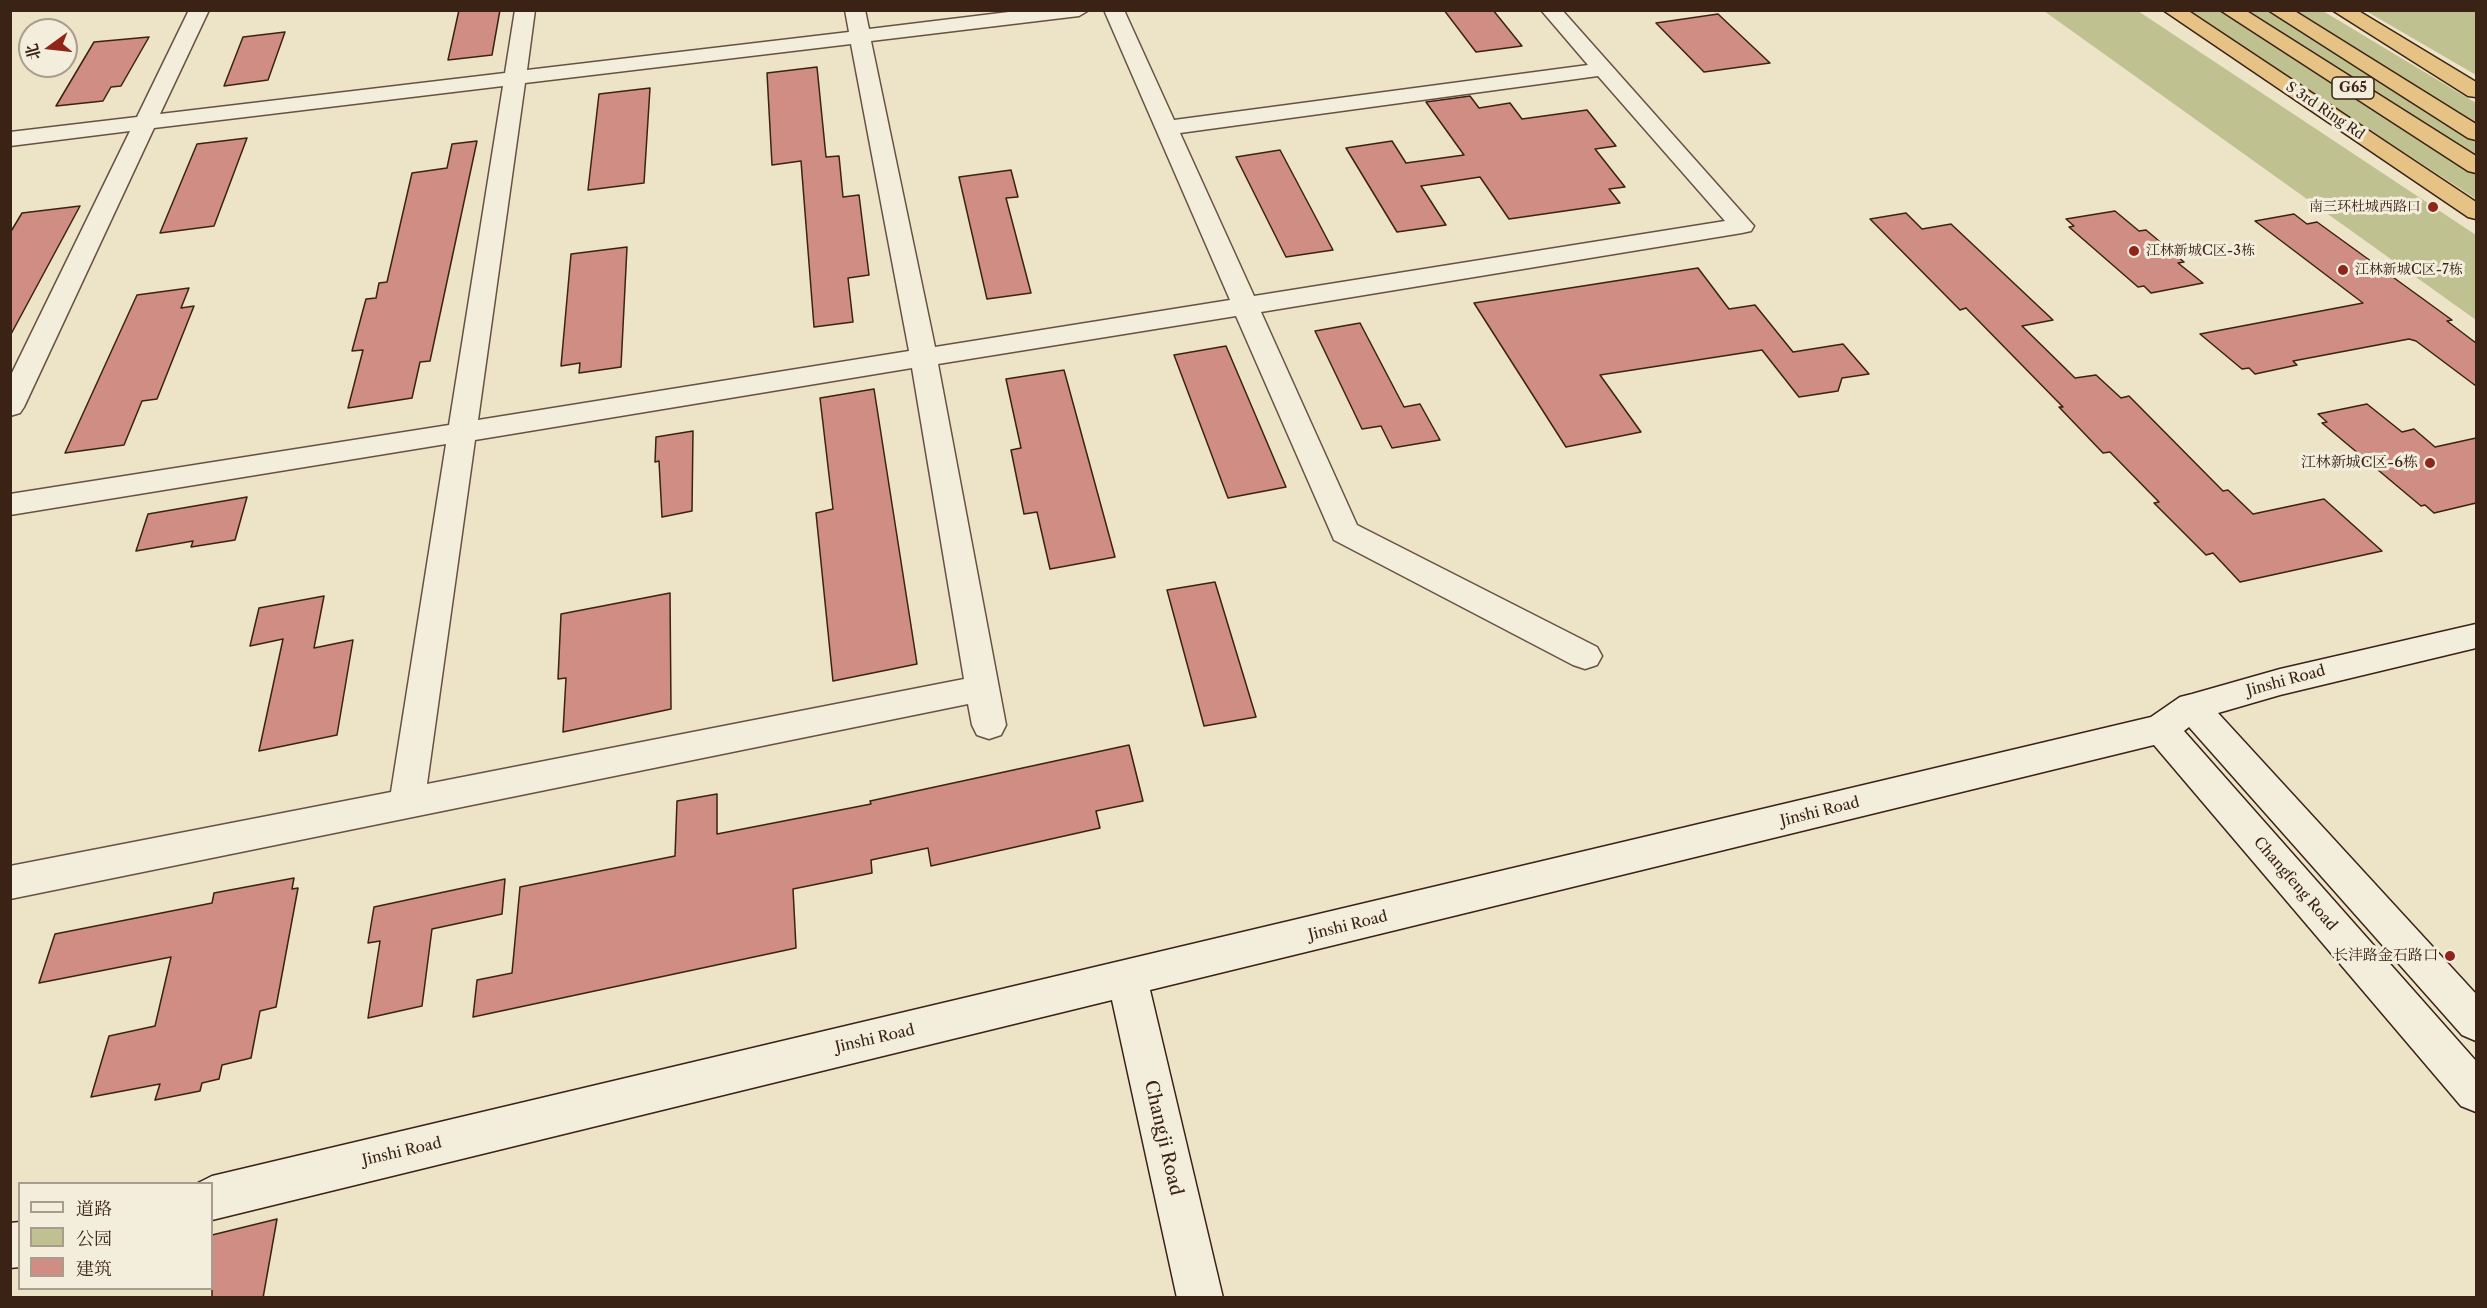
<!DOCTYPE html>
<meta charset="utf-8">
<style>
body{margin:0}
#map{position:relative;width:2487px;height:1308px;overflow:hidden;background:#ede3c7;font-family:"Libre Caslon Text","Noto Serif SC",serif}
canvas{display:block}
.frame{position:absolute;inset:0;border:12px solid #3a2215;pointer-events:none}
.legend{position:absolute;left:18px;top:1182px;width:195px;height:108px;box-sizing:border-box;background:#f3eddb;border:2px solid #a99c8c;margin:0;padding:8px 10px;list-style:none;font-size:18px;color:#3a2215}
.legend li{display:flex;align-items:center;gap:12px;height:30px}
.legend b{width:30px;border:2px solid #a99c8c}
.north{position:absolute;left:18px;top:18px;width:60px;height:60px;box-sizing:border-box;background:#f3eddb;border:2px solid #a99c8c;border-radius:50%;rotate:255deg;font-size:16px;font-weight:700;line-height:24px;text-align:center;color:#3a2215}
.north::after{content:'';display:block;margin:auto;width:21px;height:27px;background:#8f2418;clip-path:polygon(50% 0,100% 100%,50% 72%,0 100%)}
</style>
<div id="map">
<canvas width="2487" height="1308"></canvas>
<div class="frame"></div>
<ul class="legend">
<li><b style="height:8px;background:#f3eddb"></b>道路</li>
<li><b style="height:16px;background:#c0c190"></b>公园</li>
<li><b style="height:16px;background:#cf8d83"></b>建筑</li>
</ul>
<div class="north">北</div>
</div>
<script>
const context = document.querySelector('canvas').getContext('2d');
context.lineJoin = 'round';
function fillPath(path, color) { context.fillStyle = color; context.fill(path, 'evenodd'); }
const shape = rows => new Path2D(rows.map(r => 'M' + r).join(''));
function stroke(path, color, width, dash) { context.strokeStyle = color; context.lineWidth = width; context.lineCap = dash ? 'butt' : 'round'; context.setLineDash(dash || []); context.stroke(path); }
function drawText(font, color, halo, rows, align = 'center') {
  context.font = font + ' "Libre Caslon Text","Noto Serif SC",serif'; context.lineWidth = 6; context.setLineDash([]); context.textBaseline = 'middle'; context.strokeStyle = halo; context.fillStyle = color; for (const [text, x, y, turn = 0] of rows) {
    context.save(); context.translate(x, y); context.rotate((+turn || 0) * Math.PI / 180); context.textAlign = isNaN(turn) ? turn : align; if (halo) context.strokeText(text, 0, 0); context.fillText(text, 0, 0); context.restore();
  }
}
const green = shape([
 [2044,11,2138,11,2476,235,2476,320],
 [2187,11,2323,11,2476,103,2476,199],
 [2366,11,2476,11,2476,75]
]);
const building = shape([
 [459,10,500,10,492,55,448,60,459,10],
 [1444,10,1493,10,1522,46,1476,52,1444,10],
 [1718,14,1770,63,1704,72,1656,23,1718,14],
 [285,32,268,80,224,86,243,37,285,32],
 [149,37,121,86,111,87,103,101,56,106,94,42,149,37],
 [817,67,826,157,839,156,843,197,859,195,869,275,848,278,853,322,814,327,801,161,772,165,767,73,817,67],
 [650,88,644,183,588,190,599,94,650,88],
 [1470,96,1479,108,1510,103,1522,119,1587,110,1616,146,1595,149,1625,187,1609,189,1620,203,1509,219,1480,177,1421,186,1446,225,1397,232,1346,148,1392,141,1406,163,1464,155,1426,102,1470,96],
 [247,138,214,226,160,233,197,144,247,138],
 [477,141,430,361,420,362,412,398,348,408,363,350,352,351,366,299,376,298,379,283,387,282,412,173,447,168,452,144,477,141],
 [1280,150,1333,250,1286,257,1236,157,1280,150],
 [1011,170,1018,197,1006,198,1031,293,987,299,959,177,1011,170],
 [80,206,10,336,10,233,22,213,80,206],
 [2115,211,2139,231,2146,230,2184,262,2178,263,2203,283,2151,293,2144,286,2138,287,2069,227,2074,226,2066,219,2115,211],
 [1906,213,1922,229,1951,224,2053,320,2022,326,2075,378,2096,375,2121,398,2129,396,2223,491,2228,490,2253,514,2324,499,2382,551,2240,582,2213,553,2206,555,2154,503,2159,502,2110,452,2103,453,2059,407,2063,407,1966,308,1960,310,1870,219,1906,213],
 [2294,214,2307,224,2317,222,2452,320,2447,321,2476,343,2476,386,2416,341,2409,339,2293,361,2297,365,2255,374,2249,368,2242,369,2200,334,2363,303,2255,221,2294,214],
 [627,247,621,367,579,373,580,363,561,366,571,254,627,247],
 [1698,268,1729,309,1755,305,1793,352,1843,344,1869,374,1842,378,1838,391,1799,397,1762,350,1600,375,1641,432,1566,447,1474,303,1698,268],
 [189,288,181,308,194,306,157,399,142,401,124,445,65,453,137,295,189,288],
 [1360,323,1404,407,1420,404,1440,440,1392,448,1381,426,1362,429,1315,331,1360,323],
 [1226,346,1286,487,1228,498,1174,355,1226,346],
 [1064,370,1115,557,1050,569,1037,512,1024,514,1011,450,1021,448,1006,379,1064,370],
 [874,389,917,664,833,681,816,513,833,509,820,398,874,389],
 [2367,404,2402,432,2414,429,2435,447,2476,438,2476,503,2434,513,2425,505,2421,506,2322,423,2327,422,2318,414,2367,404],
 [693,431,692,511,662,517,659,461,655,462,656,437,693,431],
 [247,497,235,540,191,547,193,541,136,551,148,514,247,497],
 [1215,582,1256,717,1204,726,1167,590,1215,582],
 [670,593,671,709,563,732,566,678,558,679,561,614,670,593],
 [324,596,314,648,353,640,337,735,259,751,283,639,250,646,259,608,324,596],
 [1129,745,1143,801,1096,811,1100,828,931,866,928,848,871,860,872,873,793,889,796,948,473,1017,477,980,512,973,520,887,675,856,677,801,717,794,717,834,871,804,870,801,1129,745],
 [294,878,292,889,298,888,276,1007,260,1011,251,1058,222,1065,219,1079,202,1083,200,1091,155,1100,160,1084,91,1097,109,1036,155,1026,171,957,39,983,55,934,212,903,214,893,294,878],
 [505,879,502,914,432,929,422,1006,368,1018,380,941,368,943,374,907,505,879],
 [277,1219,263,1298,212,1298,212,1235,277,1219]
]);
const street = shape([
 [189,10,209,10,160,114,505,73,515,10,535,10,527,70,849,32,845,10,865,10,869,29,1025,10,1089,10,1079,16,871,41,935,347,1230,300,1104,10,1124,10,1174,120,1588,65,1541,10,1562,10,1754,226,1751,231,1742,233,1261,312,1357,525,1597,647,1602,656,1597,665,1585,669,1573,665,1334,540,1236,316,938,364,1006,725,1001,735,989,739,977,735,972,725,968,704,10,899,10,866,391,792,446,444,10,515,10,494,449,425,503,86,154,128,24,407,20,413,10,416,10,377,130,131,10,146,10,132,137,117,189,10],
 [851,44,909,351,478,420,525,83,851,44],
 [1598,76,1725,221,1254,296,1180,133,1598,76],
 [912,368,964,679,427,784,475,440,912,368]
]);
const secondary = shape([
 [2476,624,2476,648,2280,695,2218,713,2476,994,2476,1041,2462,1035,2189,727,2184,731,2476,1061,2476,1112,2461,1106,2154,745,1150,990,1223,1298,1177,1298,1112,1000,212,1220,212,1184,196,1184,212,1176,2151,717,2180,697,2192,694,2280,669,2476,624],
 [20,1222,20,1267,10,1268,10,1223,20,1222]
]);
const highway = shape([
 [2163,10,2187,10,2476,202,2476,219,2468,217,2163,10],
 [2220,10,2245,10,2476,156,2476,173,2468,171,2220,10],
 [2268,10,2293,10,2476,124,2476,140,2468,138,2268,10],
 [2332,10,2357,10,2476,82,2476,97,2468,96,2332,10]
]);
const markers = [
 [2433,207,6,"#8f2418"],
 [2134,251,6,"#8f2418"],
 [2343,270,6,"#8f2418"],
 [2430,463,6,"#8f2418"],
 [2450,956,6,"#8f2418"]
];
const shields = [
 [2353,88,42]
];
const shieldNames = [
 ["G65",2353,88]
];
const farStreetnames = [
 ["S 3rd Ring Rd",2325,111,34]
];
const farPoinames = [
 ["南三环杜城西路口",2421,207,"right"],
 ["江林新城C区-3栋",2146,251],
 ["江林新城C区-7栋",2355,270]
];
const poiNames = [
 ["江林新城C区-6栋",2418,463],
 ["长沣路金石路口",2438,956]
];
const streetNames = [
 ["Jinshi Road",2286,681,-15],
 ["Jinshi Road",1820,812,-14],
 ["Changfeng Road",2295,884,49],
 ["Jinshi Road",1348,926,-14],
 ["Jinshi Road",875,1039,-13],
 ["Jinshi Road",402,1152,-13]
];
const nearStreetnames = [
 ["Changji Road",1163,1138,77]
];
fillPath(green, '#c0c190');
fillPath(building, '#cf8d83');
stroke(building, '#3a2215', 1.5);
stroke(street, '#675242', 3);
stroke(secondary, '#3a2215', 3);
stroke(highway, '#3a2215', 3);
fillPath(street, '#f3eddb');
fillPath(secondary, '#f3eddb');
fillPath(highway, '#e6c284');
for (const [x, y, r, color] of markers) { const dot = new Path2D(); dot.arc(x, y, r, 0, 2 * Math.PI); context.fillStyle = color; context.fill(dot); stroke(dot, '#f3eddb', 2); }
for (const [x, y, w] of shields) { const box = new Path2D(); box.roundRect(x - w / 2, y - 11, w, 22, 4.5); context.fillStyle = '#f3eddb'; context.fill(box); stroke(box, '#3a2215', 1.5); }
drawText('bold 14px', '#3a2215', null, shieldNames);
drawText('14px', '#3a2215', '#f3eddb', farStreetnames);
drawText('14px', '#3a2215', '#f3eddb', farPoinames, 'left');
drawText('15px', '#3a2215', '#f3eddb', poiNames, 'right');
drawText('15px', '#3a2215', '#f3eddb', streetNames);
drawText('18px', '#3a2215', '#f3eddb', nearStreetnames);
</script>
